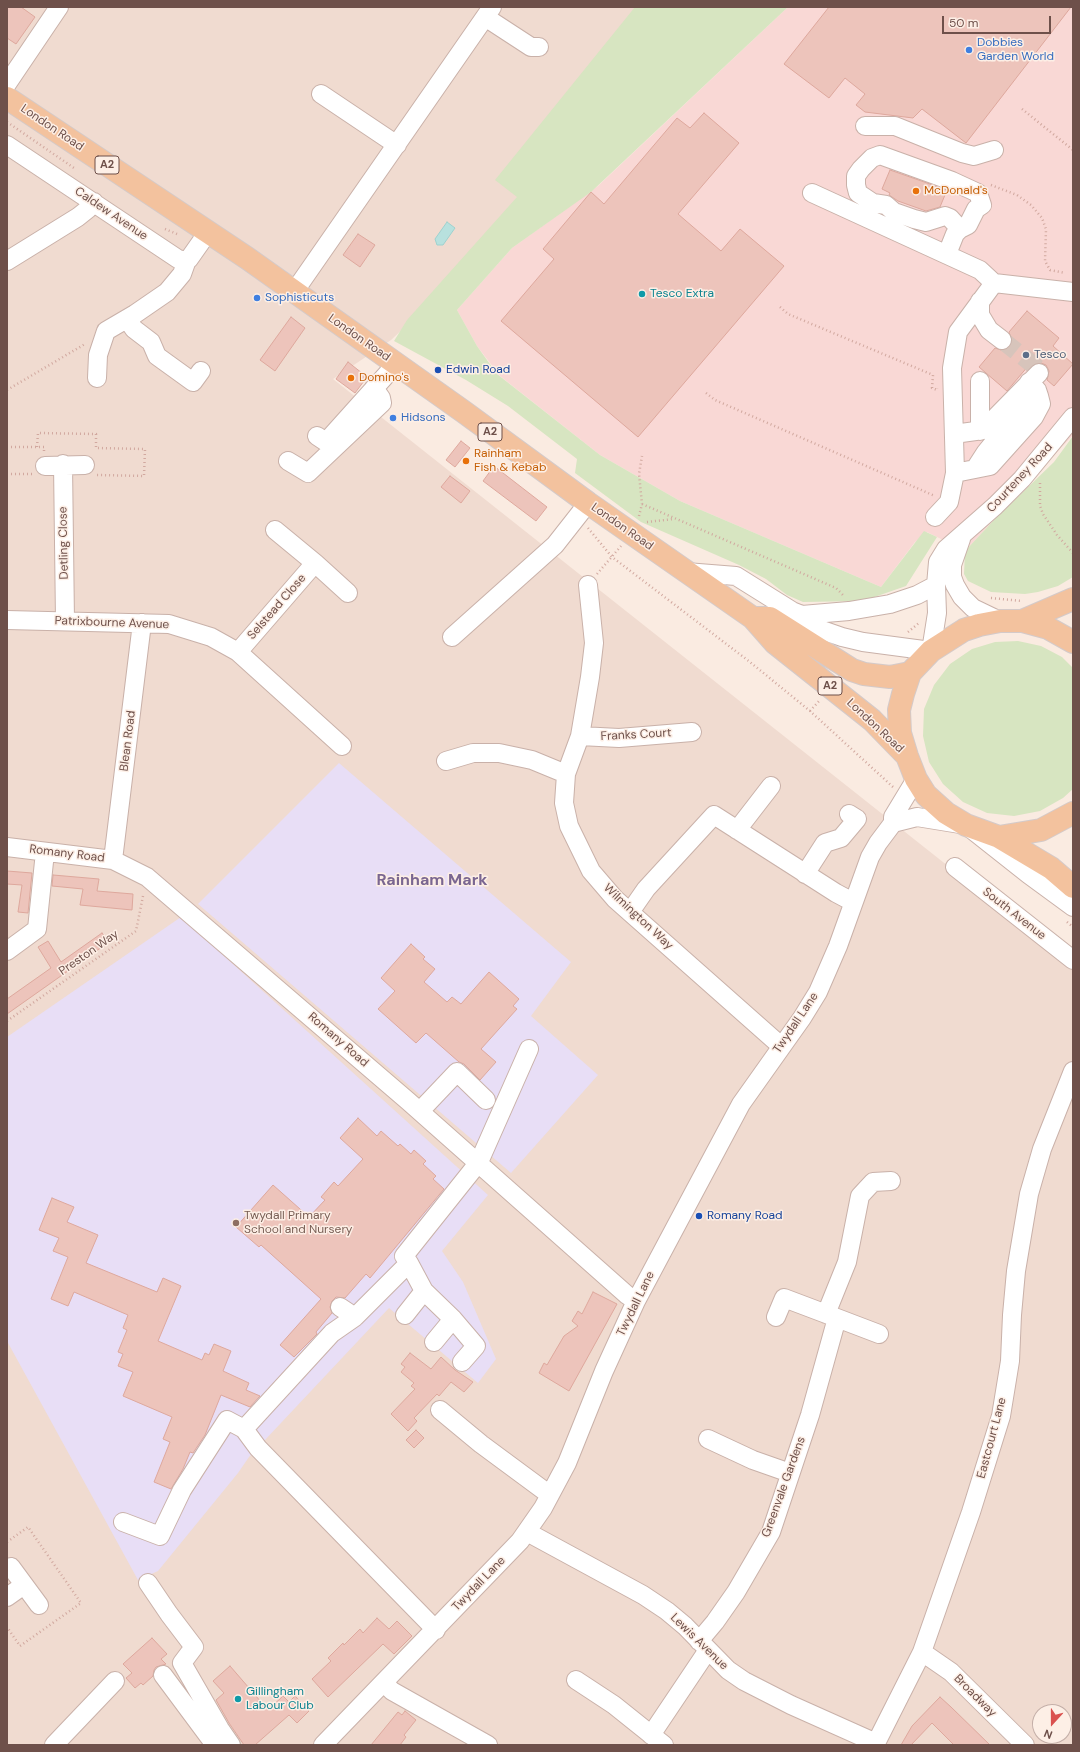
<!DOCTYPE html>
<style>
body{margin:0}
#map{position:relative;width:1080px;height:1752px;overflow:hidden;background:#faebe1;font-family:"DM Sans",sans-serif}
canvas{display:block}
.frame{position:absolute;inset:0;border:8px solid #6e504a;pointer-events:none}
.north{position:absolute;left:1032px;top:1704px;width:40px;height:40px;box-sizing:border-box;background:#fdefe6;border:1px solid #c4afa8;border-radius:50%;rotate:201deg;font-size:11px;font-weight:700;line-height:16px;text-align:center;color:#6e504a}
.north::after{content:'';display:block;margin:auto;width:14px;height:18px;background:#da514f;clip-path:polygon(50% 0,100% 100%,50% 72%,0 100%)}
.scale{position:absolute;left:942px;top:16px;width:109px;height:18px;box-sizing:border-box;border:2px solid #6e504a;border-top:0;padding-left:5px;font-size:12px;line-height:14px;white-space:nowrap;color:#6e504a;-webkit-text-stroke:3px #fdefe6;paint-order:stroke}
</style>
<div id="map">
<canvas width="1080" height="1752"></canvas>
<div class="frame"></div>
<div class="north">N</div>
<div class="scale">50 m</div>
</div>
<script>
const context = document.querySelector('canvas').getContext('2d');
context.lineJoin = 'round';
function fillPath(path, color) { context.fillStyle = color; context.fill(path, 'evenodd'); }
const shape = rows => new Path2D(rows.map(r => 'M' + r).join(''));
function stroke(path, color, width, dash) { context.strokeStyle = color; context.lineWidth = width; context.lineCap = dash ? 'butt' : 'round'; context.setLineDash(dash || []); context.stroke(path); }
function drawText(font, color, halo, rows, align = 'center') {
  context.font = font + ' "DM Sans",sans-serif'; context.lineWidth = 3; context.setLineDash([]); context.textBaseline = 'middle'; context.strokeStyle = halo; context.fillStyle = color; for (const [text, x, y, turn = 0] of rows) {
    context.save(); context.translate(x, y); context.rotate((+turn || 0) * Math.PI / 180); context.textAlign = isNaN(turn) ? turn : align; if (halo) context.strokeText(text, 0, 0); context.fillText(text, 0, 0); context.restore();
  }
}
const residential = shape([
 [7,7,774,7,530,210,391,340,333,379,1073,965,1073,1745,7,1745],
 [1040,1712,1064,1712,1064,1736,1040,1736]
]);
const commercial = shape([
 [788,7,1073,7,1073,435,965,551,927,532,915,542,881,587,680,501,600,455,500,376,477,346,457,310,512,248,598,186]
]);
const education = shape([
 [339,763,571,962,531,1016,598,1075,511,1173,198,904],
 [181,917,488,1195,442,1251,463,1282,496,1359,478,1383,389,1308,249,1457,238,1473,158,1571,138,1580,7,1341,7,1037]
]);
const green = shape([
 [635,7,788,7,591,192,512,248,457,310,477,346,497,374,600,455,680,501,881,587,924,531,937,537,906,586,863,601,803,602,787,595,766,579,739,565,641,522,575,473,577,459,508,406,466,380,394,341,407,320,517,197,495,180],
 [1073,436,1073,577,1058,586,1038,592,1025,594,991,592,968,581,964,574,965,551,993,521,1054,462],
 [1018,641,1041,646,1062,657,1073,668,1073,789,1063,798,1040,811,1014,816,987,813,963,802,943,784,929,762,923,736,924,709,934,685,950,664,972,649,995,642]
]);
const water = shape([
 [447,222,455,228,443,245,437,245,435,239,447,222]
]);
const building = shape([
 [7,7,21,7,35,17,16,44,7,38,7,7],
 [829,7,1071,7,966,143,922,109,913,118,865,112,856,105,865,94,845,78,829,98,784,64,829,7],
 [704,113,739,143,678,214,721,251,740,229,784,266,638,437,501,321,554,259,543,249,591,192,604,204,677,118,690,128,704,113],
 [890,170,947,190,940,207,926,211,898,201,889,195,890,193,882,189,890,170],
 [358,234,375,245,360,267,343,255,358,234],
 [1027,311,1059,338,1053,346,1073,364,1054,386,1047,380,1049,371,1046,365,1041,363,1036,363,1031,366,1029,365,1007,391,979,367,995,348,1001,350,1010,347,1012,341,1009,332,1027,311],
 [291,317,305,328,275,371,260,360,291,317],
 [348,362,367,377,355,393,336,379,348,362],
 [461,441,470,448,455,467,446,460,461,441],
 [494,466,547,507,536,521,483,481,494,466],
 [450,476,470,491,461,503,441,487,450,476],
 [7,871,32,873,28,913,18,912,22,885,7,884,7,871],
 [53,875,99,879,97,891,133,894,132,910,80,905,83,889,52,886,53,875],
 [102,933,109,942,7,1014,7,999,51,968,38,947,48,941,61,962,102,933],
 [411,944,425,957,423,959,435,969,424,982,447,1002,452,997,461,1004,489,972,519,999,513,1006,517,1009,481,1049,496,1062,480,1080,464,1064,459,1062,426,1033,416,1043,378,1009,395,991,381,978,411,944],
 [358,1118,377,1136,381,1131,398,1146,400,1144,411,1154,414,1150,426,1161,423,1164,436,1176,433,1179,444,1189,370,1278,366,1274,345,1298,336,1297,332,1301,330,1307,332,1313,316,1332,317,1334,294,1357,280,1345,321,1299,261,1245,259,1247,236,1227,273,1185,309,1217,325,1200,321,1197,334,1182,338,1186,363,1159,340,1138,358,1118],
 [52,1198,74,1207,67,1222,98,1235,86,1263,157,1292,163,1278,181,1286,158,1341,202,1360,205,1353,209,1355,214,1344,231,1351,223,1371,249,1383,246,1390,260,1396,250,1407,221,1395,205,1435,193,1453,190,1452,183,1469,171,1489,154,1482,170,1442,163,1439,172,1417,123,1396,133,1372,118,1366,123,1354,118,1352,127,1330,123,1328,128,1315,74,1292,68,1306,51,1299,68,1257,53,1251,59,1238,39,1230,52,1198],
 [593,1292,617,1304,569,1391,539,1373,544,1363,547,1365,564,1336,578,1326,572,1321,578,1311,582,1314,593,1292],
 [410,1353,431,1369,441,1357,455,1370,473,1382,464,1392,451,1382,439,1396,437,1394,414,1418,417,1421,408,1431,391,1414,415,1389,411,1386,414,1383,401,1372,405,1367,401,1364,410,1353],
 [416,1430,424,1438,414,1448,406,1440,416,1430],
 [377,1618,389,1629,397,1621,412,1636,394,1654,383,1644,328,1697,312,1679,331,1661,328,1658,343,1643,344,1645,360,1629,363,1633,377,1618],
 [152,1638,167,1654,161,1659,166,1664,156,1667,154,1670,153,1676,143,1685,141,1683,135,1688,126,1678,132,1673,123,1664,152,1638],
 [230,1666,268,1710,283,1696,289,1702,295,1696,309,1711,297,1723,289,1715,255,1745,244,1745,229,1723,216,1700,224,1693,213,1681,230,1666],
 [940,1697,951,1707,990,1745,954,1745,932,1723,911,1745,901,1745,912,1726,940,1697],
 [405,1711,416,1720,404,1735,406,1737,400,1745,371,1745,398,1712,402,1715,405,1711]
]);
const minorTunnel = shape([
 [1002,340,1041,371,1039,373]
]);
const path = shape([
 [1022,109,1073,150],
 [7,122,74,168],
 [991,185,1017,195,1031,205,1037,212,1042,218,1046,229,1045,261,1050,270,1065,273],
 [165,229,177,234],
 [780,307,788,314,933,375,932,388,937,390,937,388],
 [7,390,85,344],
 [706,393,715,400,935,496],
 [7,447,44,447,44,452],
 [37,447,38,433,96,434,96,448,145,449,144,476,97,475],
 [7,474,32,474],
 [1040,483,1040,506,1043,514,1057,535,1073,553],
 [642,504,836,588,843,595],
 [639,516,642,504,639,474,642,456],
 [647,522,674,519],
 [588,528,612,557,750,662,810,711,893,787],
 [597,574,621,546],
 [991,598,1022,601],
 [908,632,919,623],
 [810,711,819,701],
 [1067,922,1073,927],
 [7,1021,136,931,143,896],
 [7,1542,28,1527,81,1603,20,1646,7,1627]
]);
const minor = shape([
 [485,17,531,47,539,47],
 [7,84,59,7],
 [321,94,397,145],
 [865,126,895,126,962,153,974,156,994,150],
 [7,145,178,259,186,261,189,259,208,232],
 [812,193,980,270,994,283],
 [947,254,955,234,960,229,968,225,976,209,982,205,978,193,952,181,880,155,872,158,861,169,856,176,856,185,858,193,873,203,886,205,894,212,914,219,926,222,945,216,950,218,960,229],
 [7,261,78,217,88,209,94,202],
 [294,292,492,7],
 [980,301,980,315,989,330,1002,340],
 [127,319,134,329,151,342,157,356,193,382,201,371],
 [97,378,98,355,106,331,135,314,167,292,182,274,187,260],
 [980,431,980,381],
 [954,434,983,430,1039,373],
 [317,436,326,442,396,364],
 [288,461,308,473,382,403,381,398,374,388],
 [63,464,65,621],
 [45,466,85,465],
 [975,469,986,452,1037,390],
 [955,473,990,466,1034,417,1041,404,1039,396,1037,390,1029,382],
 [935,517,949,502,955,473,952,368,958,332,994,283,1073,292],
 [275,530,315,563,348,593],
 [961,539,952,565,952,577,955,585,962,597,973,608,1000,621],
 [686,572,736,576,792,611,802,615,849,611,890,604,917,595,936,585],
 [588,585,594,643,590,677,580,736,566,774,564,803,569,826,591,871,615,899,781,1046],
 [788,609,819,629,842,637,863,642,931,651,937,613,936,585,938,562,946,549,995,506,1022,479,1073,417],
 [7,620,169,624,211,637,238,652,342,746],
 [452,637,555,545,588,503],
 [238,652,315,563],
 [580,736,619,738,692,732],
 [446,761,473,753,499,753,532,760,566,774],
 [893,823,917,817,966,825,1028,874,1073,907],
 [737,830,771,786],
 [7,847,113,860,147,877,408,1101,627,1295,636,1301],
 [113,860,142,623],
 [955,867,1073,960],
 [805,874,825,843,841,838,857,819,849,814],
 [630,912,646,889,714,815,836,893,853,902],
 [7,951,37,929,45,852],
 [420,1111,457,1072,486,1100],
 [340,1307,355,1317,409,1263],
 [826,1314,847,1262,860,1196,873,1182,891,1181],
 [405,1315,424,1291],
 [837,1318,879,1334],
 [434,1342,453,1319],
 [462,1362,476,1346,453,1319,424,1291,409,1263,404,1256,479,1162,529,1049],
 [440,1410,481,1444,550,1495],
 [244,1429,332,1333,355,1317],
 [708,1439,753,1460,790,1473],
 [123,1522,160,1536,182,1490,227,1420,244,1429,258,1448,436,1630],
 [527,1532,643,1595,667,1611,685,1626,728,1670,744,1681,791,1705,876,1743],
 [11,1567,39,1605],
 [148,1583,169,1614,194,1647,182,1663,220,1729,231,1745],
 [7,1597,24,1585],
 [699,1641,715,1622,736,1592,771,1532,810,1415,837,1318,784,1298,776,1317],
 [922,1652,951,1672,1025,1745],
 [163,1675,215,1745],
 [576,1680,614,1705,664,1745],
 [384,1683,392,1691,488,1745],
 [651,1735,708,1650],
 [54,1745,115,1681],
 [323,1745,520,1541,543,1508,567,1463,604,1371,636,1301,741,1104,802,1018,818,992,838,946,870,857,878,843,893,823,893,817,916,779],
 [875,1745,922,1652,971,1512,1001,1416,1010,1361,1012,1315,1016,1271,1029,1194,1042,1149,1073,1071]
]);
const major = shape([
 [7,98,247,258,464,412,588,503,753,618,775,643,872,720,907,756],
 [753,618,770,618,852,670,864,674,890,677,910,673],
 [1022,621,1073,599],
 [1073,642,1048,628,1022,621,1000,621,979,625,964,630,931,651,910,673,903,694,899,710,900,733,907,756,916,779,926,795,946,813,966,825,999,837,1051,868,1073,887],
 [999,837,1041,830,1073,813]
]);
const markers = [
 [969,50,4,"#3f7fe0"],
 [916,191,4,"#e8710a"],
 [642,294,4,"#0f9aa8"],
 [257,298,4,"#3f7fe0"],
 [1026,355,4,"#5c6f8a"],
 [438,370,4,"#1a4fb4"],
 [351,378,4,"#e8710a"],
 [393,418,4,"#3f7fe0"],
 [466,461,4,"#e8710a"],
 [699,1216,4,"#1a4fb4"],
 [236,1223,4,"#8d6e63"],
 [238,1699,4,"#0f9aa8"]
];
const shields = [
 [107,165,24],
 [490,432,24],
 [830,686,24]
];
const shieldNames = [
 ["A2",107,165],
 ["A2",490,432],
 ["A2",830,686]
];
const shopNames = [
 ["Dobbies",977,43],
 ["Garden World",977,57],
 ["Sophisticuts",265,298],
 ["Hidsons",401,418]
];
const streetNames = [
 ["London Road",52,128,34],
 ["Caldew Avenue",111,214,34],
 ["London Road",359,338,35],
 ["Courteney Road",1020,478,-47],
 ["London Road",622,527,35],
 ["Detling Close",64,543,-91],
 ["Selstead Close",277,607,-49],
 ["Patrixbourne Avenue",112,623,2],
 ["London Road",875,726,43],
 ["Franks Court",636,735,-3],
 ["Blean Road",128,741,-83],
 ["Romany Road",67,854,7],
 ["South Avenue",1014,914,38],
 ["Wilmington Way",638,917,43],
 ["Preston Way",89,953,-35],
 ["Twydall Lane",796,1023,-56],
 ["Romany Road",338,1040,41],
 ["Twydall Lane",636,1304,-64],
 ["Eastcourt Lane",992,1438,-75],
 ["Greenvale Gardens",784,1487,-70],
 ["Twydall Lane",479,1584,-46],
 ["Lewis Avenue",699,1642,44],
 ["Broadway",975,1696,45]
];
const foodNames = [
 ["McDonald's",924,191],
 ["Domino's",359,378],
 ["Rainham",474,454],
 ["Fish & Kebab",474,468]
];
const cultureNames = [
 ["Tesco Extra",650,294],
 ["Gillingham",246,1692],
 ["Labour Club",246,1706]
];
const serviceNames = [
 ["Tesco",1034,355]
];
const transitNames = [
 ["Edwin Road",446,370],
 ["Romany Road",707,1216]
];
const educationNames = [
 ["Twydall Primary",244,1216],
 ["School and Nursery",244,1230]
];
const districtNames = [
 ["Rainham Mark",432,881]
];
fillPath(residential, '#f0dbd0');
fillPath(commercial, '#f9d8d5');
fillPath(education, '#e8def6');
fillPath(green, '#d7e5c1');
fillPath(water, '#b8e1de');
stroke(water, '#9fd2cf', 1);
fillPath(building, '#edc4bb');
stroke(building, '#dea89d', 1);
stroke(minorTunnel, '#d7c4bb', 18, [18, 9]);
stroke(minor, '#c9b1a9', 20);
stroke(major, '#d4cac9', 24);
stroke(path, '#d1a89f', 2.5, [1, 3]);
stroke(minor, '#fff', 18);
stroke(major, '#f3c29e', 22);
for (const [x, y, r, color] of markers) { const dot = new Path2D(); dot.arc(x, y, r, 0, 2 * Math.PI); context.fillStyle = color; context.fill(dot); stroke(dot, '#fdefe6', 1.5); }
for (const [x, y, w] of shields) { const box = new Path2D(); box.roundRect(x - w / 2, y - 9, w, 18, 3); context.fillStyle = '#fdefe6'; context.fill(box); stroke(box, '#6e504a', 1); }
drawText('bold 11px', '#6e504a', null, shieldNames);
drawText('12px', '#366cbe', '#fdefe6', shopNames, 'left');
drawText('12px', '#6e504a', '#fdefe6', streetNames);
drawText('12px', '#c56008', '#fdefe6', foodNames, 'left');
drawText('12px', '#0d838f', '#fdefe6', cultureNames, 'left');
drawText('12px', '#4e5e75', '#fdefe6', serviceNames, 'left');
drawText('12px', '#164399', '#fdefe6', transitNames, 'left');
drawText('12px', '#785e54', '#fdefe6', educationNames, 'left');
drawText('bold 16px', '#7a6691', '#fdefe6', districtNames);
</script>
